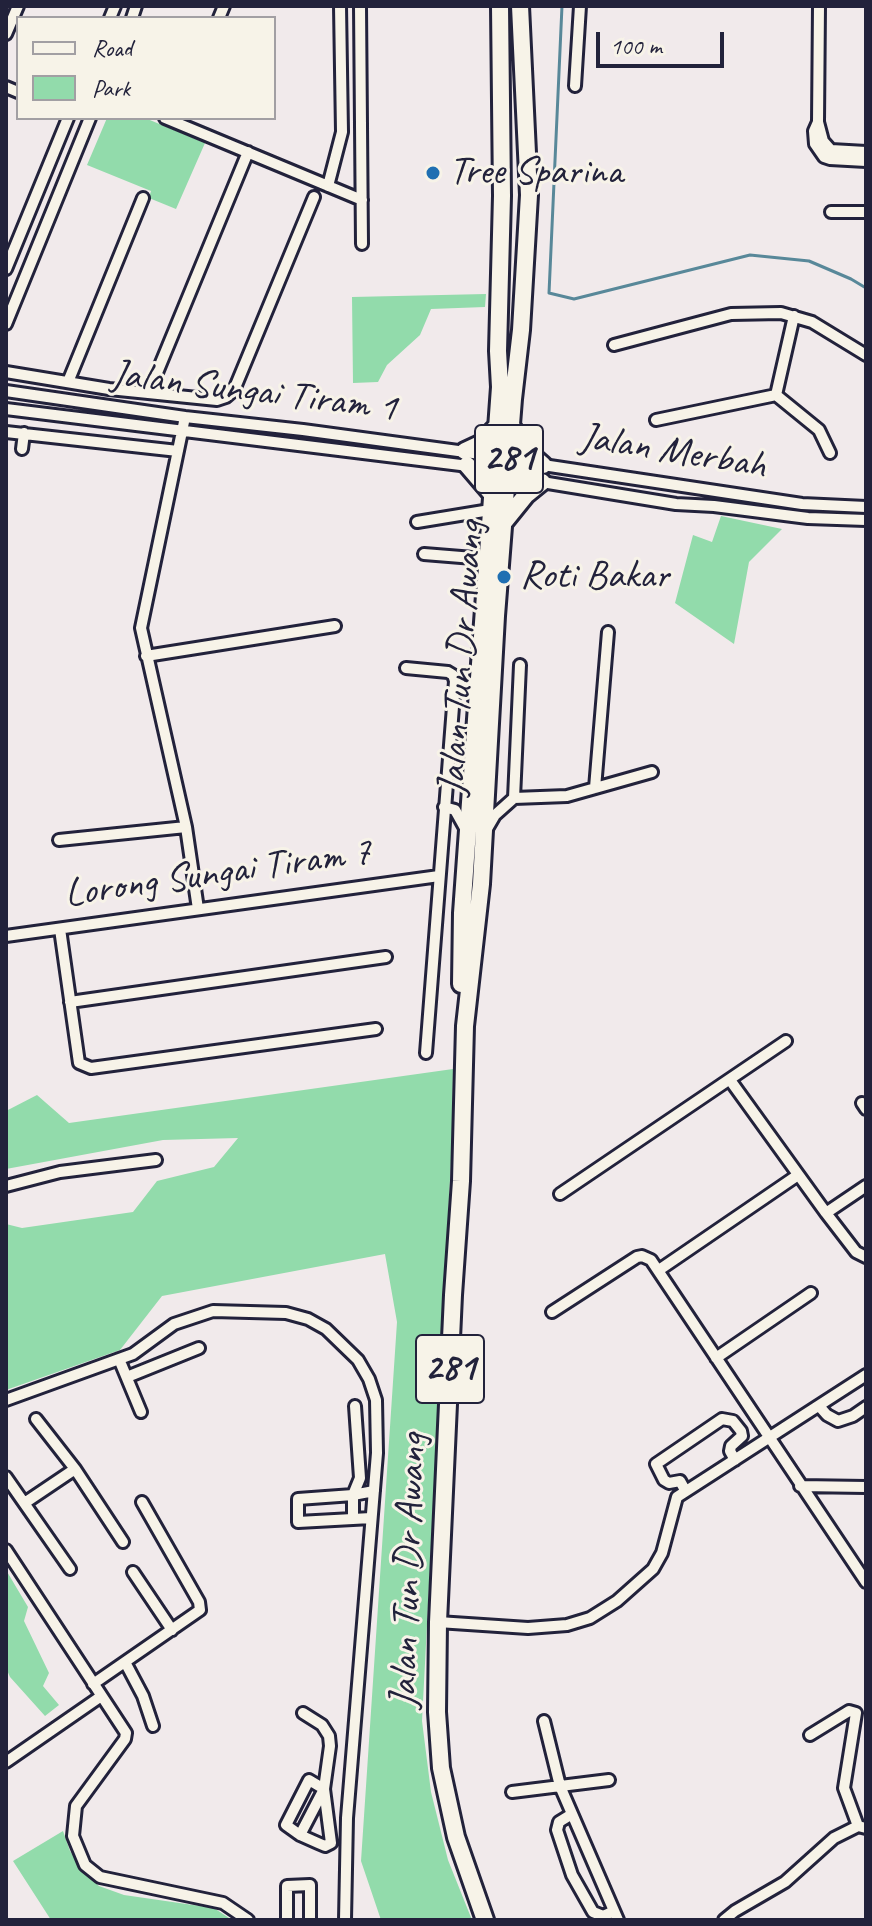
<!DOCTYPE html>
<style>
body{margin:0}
#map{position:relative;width:872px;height:1926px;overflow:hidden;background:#f1eaeb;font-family:Caveat,sans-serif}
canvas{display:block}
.frame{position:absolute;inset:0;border:8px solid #22223b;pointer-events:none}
.legend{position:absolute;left:16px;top:16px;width:260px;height:104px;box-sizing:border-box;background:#f7f3e8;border:2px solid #a29fa3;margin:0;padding:10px 14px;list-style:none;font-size:24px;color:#22223b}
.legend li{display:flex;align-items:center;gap:16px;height:40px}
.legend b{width:40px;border:2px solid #a29fa3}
.scale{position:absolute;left:596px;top:32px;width:128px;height:36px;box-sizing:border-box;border:4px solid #22223b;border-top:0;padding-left:10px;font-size:24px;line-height:28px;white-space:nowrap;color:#22223b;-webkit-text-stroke:6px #f7f3e8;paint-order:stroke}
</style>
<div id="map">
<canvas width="872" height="1926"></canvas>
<div class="frame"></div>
<ul class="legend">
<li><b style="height:10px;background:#f7f3e8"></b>Road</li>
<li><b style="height:22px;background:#92dbab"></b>Park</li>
</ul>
<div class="scale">100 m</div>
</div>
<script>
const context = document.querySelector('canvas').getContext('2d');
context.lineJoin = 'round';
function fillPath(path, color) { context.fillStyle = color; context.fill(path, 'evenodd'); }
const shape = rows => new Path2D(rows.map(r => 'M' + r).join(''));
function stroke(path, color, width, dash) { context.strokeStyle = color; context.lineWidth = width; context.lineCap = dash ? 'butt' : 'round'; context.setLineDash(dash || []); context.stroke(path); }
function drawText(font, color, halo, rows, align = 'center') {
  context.font = font + ' Caveat,sans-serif'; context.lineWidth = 6; context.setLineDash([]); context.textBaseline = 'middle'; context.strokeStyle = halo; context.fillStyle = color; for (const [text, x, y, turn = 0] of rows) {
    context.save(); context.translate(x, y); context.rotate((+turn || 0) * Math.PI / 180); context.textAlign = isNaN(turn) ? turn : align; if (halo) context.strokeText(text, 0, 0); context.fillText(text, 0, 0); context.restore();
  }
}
const green = shape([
 [107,118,145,118,205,143,176,209,149,198,151,191,87,165],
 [486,294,485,307,431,309,420,335,387,365,378,382,353,383,352,297],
 [721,516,782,529,749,562,734,644,675,603,693,535,712,542],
 [453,1069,452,1141,422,1721,431,1792,448,1860,472,1920,381,1920,361,1861,397,1322,385,1254,162,1296,120,1350,6,1390,6,1224,22,1228,133,1212,157,1181,214,1167,238,1138,163,1140,6,1169,6,1111,37,1095,69,1123],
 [6,1570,28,1607,24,1621,49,1673,43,1686,59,1705,45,1716,10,1677,6,1668],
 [63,1831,70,1851,83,1871,99,1886,124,1895,214,1908,232,1920,51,1920,13,1861]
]);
const stream = shape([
 [562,6,549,293,574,299,750,255,809,261,851,279,866,288]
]);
const street = shape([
 [360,6,362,244],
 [819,6,818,122,814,131,815,144,824,157,830,159,866,161],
 [110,18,115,6],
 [132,18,136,6],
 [219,18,224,6],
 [6,34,18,6],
 [575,86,580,6],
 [6,87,18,92],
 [165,118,362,200],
 [818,122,823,141,831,150,866,152],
 [328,186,342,132,340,6],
 [831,212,866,212],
 [6,269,68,118],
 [6,324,90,118],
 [614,345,731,314,781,313,812,322,866,355],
 [6,372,109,389,217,400,226,397,234,390,314,197],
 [68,382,143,198],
 [6,391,185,417,303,430,495,456],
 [149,392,248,152],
 [776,395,794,316],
 [6,409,493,469],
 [185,417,141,628,186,827,198,909],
 [656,420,776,395,819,430,830,453],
 [6,432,178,451],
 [22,449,24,433],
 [866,507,802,504,543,465,530,470,531,477,542,482,676,504,714,506,808,518,866,520],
 [417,522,490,510],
 [424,554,486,559],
 [146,656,335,626],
 [406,668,448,672,453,675,455,681,426,1053],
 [595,788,608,632],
 [514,798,520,665],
 [444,807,455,810,465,828],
 [488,827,495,815,514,798,567,796,652,772],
 [59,840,186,827],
 [60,929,79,1063,91,1068,376,1029],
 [6,936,439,876],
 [70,1002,386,957],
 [730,1080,826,1213,856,1252,866,1257],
 [862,1103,866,1109],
 [6,1186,60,1172,156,1160],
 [560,1194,786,1041],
 [826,1213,866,1186],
 [659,1270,798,1175],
 [552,1312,637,1257,642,1256,651,1260,866,1582],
 [716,1358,811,1293],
 [119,1359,141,1412],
 [127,1377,199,1348],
 [6,1400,133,1354,174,1324,213,1311,286,1313,308,1319,326,1329,358,1360,369,1379,376,1400,377,1453,347,1818,345,1920],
 [819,1406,827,1415,838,1421,853,1416,866,1407],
 [36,1419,75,1469,123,1542],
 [6,1477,70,1569],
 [800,1486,866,1487],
 [685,1490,680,1481,669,1483,664,1480,656,1464,722,1419,733,1421,741,1431,742,1436,731,1446,730,1451,735,1460],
 [26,1502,75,1469],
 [353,1517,353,1495,360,1478,355,1406],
 [371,1518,298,1522,298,1499,353,1495,374,1491],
 [6,1550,126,1733,125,1739,76,1806,73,1836,85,1865,100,1877,223,1903,248,1920],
 [133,1572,172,1630],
 [438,1622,528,1628,567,1625,590,1618,617,1601,653,1569,662,1553,677,1497,866,1375],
 [125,1662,143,1696,153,1726],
 [93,1684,200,1610,199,1602,142,1502],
 [544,1721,560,1786,618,1920],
 [810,1735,849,1711,856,1713,844,1788,858,1826],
 [6,1762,100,1697],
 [512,1792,609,1780],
 [572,1814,559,1822,557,1830,572,1875,593,1912,603,1916,614,1911],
 [300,1835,324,1789,309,1780,286,1825,300,1835,318,1843,325,1846,331,1843,324,1789,330,1746,329,1736,322,1725,303,1713],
 [287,1920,287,1886,310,1885,310,1920],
 [724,1920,735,1911,785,1882,834,1838,858,1826,866,1828]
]);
const primary = shape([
 [512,427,526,450,543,465],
 [465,451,480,444,497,426],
 [467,465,491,493],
 [505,521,526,495,542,482],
 [461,984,462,913,500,387,498,351,502,196,500,6],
 [485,1920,456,1837,441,1768,437,1712,438,1622,453,1295,461,1181,465,1026,481,884,496,616,513,399,521,330,529,195,520,6]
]);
const markers = [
 [433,173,8,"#1f6fb2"],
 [504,577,8,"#1f6fb2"]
];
const shields = [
 [509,459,68],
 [450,1369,68]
];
const shieldNames = [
 ["281",509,459],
 ["281",450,1369]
];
const poiNames = [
 ["Tree Sparina",449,173],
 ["Roti Bakar",520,577]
];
const streetNames = [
 ["Jalan Sungai Tiram 1",254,392,7],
 ["Jalan Merbah",673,452,9],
 ["Jalan Tun Dr Awang",462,658,-86],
 ["Lorong Sungai Tiram 7",218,874,-8],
 ["Jalan Tun Dr Awang",409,1571,-88]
];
fillPath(green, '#92dbab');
stroke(stream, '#588899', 3);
stroke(street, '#22223b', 16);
stroke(primary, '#22223b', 22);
stroke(street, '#f7f3e8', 10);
stroke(primary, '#f7f3e8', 16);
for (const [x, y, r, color] of markers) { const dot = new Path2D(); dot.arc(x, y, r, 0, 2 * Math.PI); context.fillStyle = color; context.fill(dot); stroke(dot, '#f7f3e8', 3); }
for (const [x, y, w] of shields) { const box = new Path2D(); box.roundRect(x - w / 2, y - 34, w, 68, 6); context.fillStyle = '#f7f3e8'; context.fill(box); stroke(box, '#22223b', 2); }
drawText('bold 38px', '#22223b', null, shieldNames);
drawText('40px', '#22223b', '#f7f3e8', poiNames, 'left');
drawText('40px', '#22223b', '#f7f3e8', streetNames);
</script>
